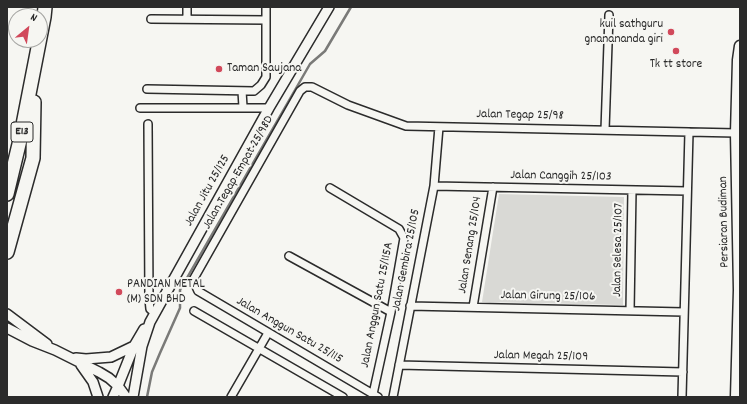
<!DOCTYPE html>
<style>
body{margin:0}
#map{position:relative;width:747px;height:404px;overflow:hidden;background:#f6f6f2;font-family:Dekko,sans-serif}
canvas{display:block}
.frame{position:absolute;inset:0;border:8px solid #2b2b2b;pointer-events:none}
.north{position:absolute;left:8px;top:8px;width:40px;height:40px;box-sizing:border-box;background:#f6f6f2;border:1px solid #a5a5a2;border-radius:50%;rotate:29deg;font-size:11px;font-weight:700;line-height:16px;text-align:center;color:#2b2b2b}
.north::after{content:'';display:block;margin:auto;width:14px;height:18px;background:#d1495b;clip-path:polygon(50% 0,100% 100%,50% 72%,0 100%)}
</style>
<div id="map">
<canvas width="747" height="404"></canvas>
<div class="frame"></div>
<div class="north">N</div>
</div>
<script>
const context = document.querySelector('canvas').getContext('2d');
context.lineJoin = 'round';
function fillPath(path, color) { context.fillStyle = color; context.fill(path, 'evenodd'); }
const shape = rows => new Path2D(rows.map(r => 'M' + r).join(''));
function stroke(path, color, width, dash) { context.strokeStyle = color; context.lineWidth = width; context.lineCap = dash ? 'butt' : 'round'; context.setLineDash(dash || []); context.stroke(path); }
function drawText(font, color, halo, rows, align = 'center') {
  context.font = font + ' Dekko,sans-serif'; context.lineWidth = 4; context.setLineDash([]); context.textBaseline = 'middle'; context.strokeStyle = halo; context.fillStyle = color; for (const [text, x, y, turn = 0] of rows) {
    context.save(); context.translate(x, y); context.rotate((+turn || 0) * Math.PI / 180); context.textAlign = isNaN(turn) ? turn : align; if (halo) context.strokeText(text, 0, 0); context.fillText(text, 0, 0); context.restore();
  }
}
const green = shape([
 [499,194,624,197,623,305,482,302]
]);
const stream = shape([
 [147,397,152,372,160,353,180,308,180,290,310,64,325,51,351,7]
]);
const minor = shape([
 [151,19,266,20],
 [187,19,187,7],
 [147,89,254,91,261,85,266,77,266,7],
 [242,91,243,107],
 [140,108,269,108],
 [148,124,149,299,150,309,155,313],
 [605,130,609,15],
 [434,186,687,191],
 [330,188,399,229,404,238,391,312,373,394],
 [289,256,391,312],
 [410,306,684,312],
 [473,307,493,187],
 [194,311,343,397],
 [630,311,632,190],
 [399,365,683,372],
 [231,397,268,333],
 [378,397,198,291,193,280,300,91,305,87,312,87,348,105,406,126,736,133],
 [393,397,434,186,439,127],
 [682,397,689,132]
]);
const tertiary = shape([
 [7,314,47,344],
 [7,328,32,341,55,350,99,372,109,378,118,386,126,397],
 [76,358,86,359,111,357,134,346],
 [81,365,93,382,98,397],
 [113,397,118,386,134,346,144,329],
 [133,397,142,346,150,322,269,108,329,7]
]);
const secondary = shape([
 [736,397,739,290,736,133,738,60,740,46]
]);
const motorway = shape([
 [7,194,20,140,44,17,45,7],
 [7,252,33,158,34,102]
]);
const markers = [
 [671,32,4,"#d1495b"],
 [676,51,4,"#d1495b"],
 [219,69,4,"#d1495b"],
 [119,292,4,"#d1495b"]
];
const shields = [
 [22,132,22]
];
const shieldNames = [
 ["E13",22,132]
];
const poiNames = [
 ["kuil sathguru",663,25,"right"],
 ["gnanananda giri",663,40,"right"],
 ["Tk tt store",676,65,"center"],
 ["Taman Saujana",227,69],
 ["PANDIAN METAL",127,285],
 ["(M) SDN BHD",127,300]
];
const streetNames = [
 ["Jalan Tegap 25/98",520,116,1],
 ["Jalan Tegap Empat 25/98D",239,173,-60],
 ["Jalan Canggih 25/103",561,177,1],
 ["Jalan Jitu 25/125",208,191,-61],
 ["Persiaran Budiman",725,222,-91],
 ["Jalan Senang 25/104",471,245,-81],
 ["Jalan Selesa 25/107",619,250,-89],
 ["Jalan Gembira 25/105",407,260,-79],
 ["Jalan Girung 25/106",548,297,1],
 ["Jalan Anggun Satu 25/115A",378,305,-79],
 ["Jalan Anggun Satu 25/115",289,331,30],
 ["Jalan Megah 25/109",541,357,1]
];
fillPath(green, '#d9d9d5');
stroke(stream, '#7a7a78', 2.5);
stroke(minor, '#2b2b2b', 10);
stroke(tertiary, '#2b2b2b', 12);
stroke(secondary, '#2b2b2b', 13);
stroke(motorway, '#2b2b2b', 16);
stroke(minor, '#f6f6f2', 7);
stroke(tertiary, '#f6f6f2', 9);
stroke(secondary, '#f6f6f2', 10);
stroke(motorway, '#f6f6f2', 13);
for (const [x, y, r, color] of markers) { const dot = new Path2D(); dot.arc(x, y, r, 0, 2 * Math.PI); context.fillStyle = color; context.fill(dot); stroke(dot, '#f6f6f2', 1.5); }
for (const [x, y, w] of shields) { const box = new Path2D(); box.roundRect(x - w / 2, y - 10, w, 20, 3); context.fillStyle = '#f6f6f2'; context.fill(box); stroke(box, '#2b2b2b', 1); }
drawText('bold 12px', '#2b2b2b', null, shieldNames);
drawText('13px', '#2b2b2b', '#f6f6f2', poiNames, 'left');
drawText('13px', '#2b2b2b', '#f6f6f2', streetNames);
</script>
